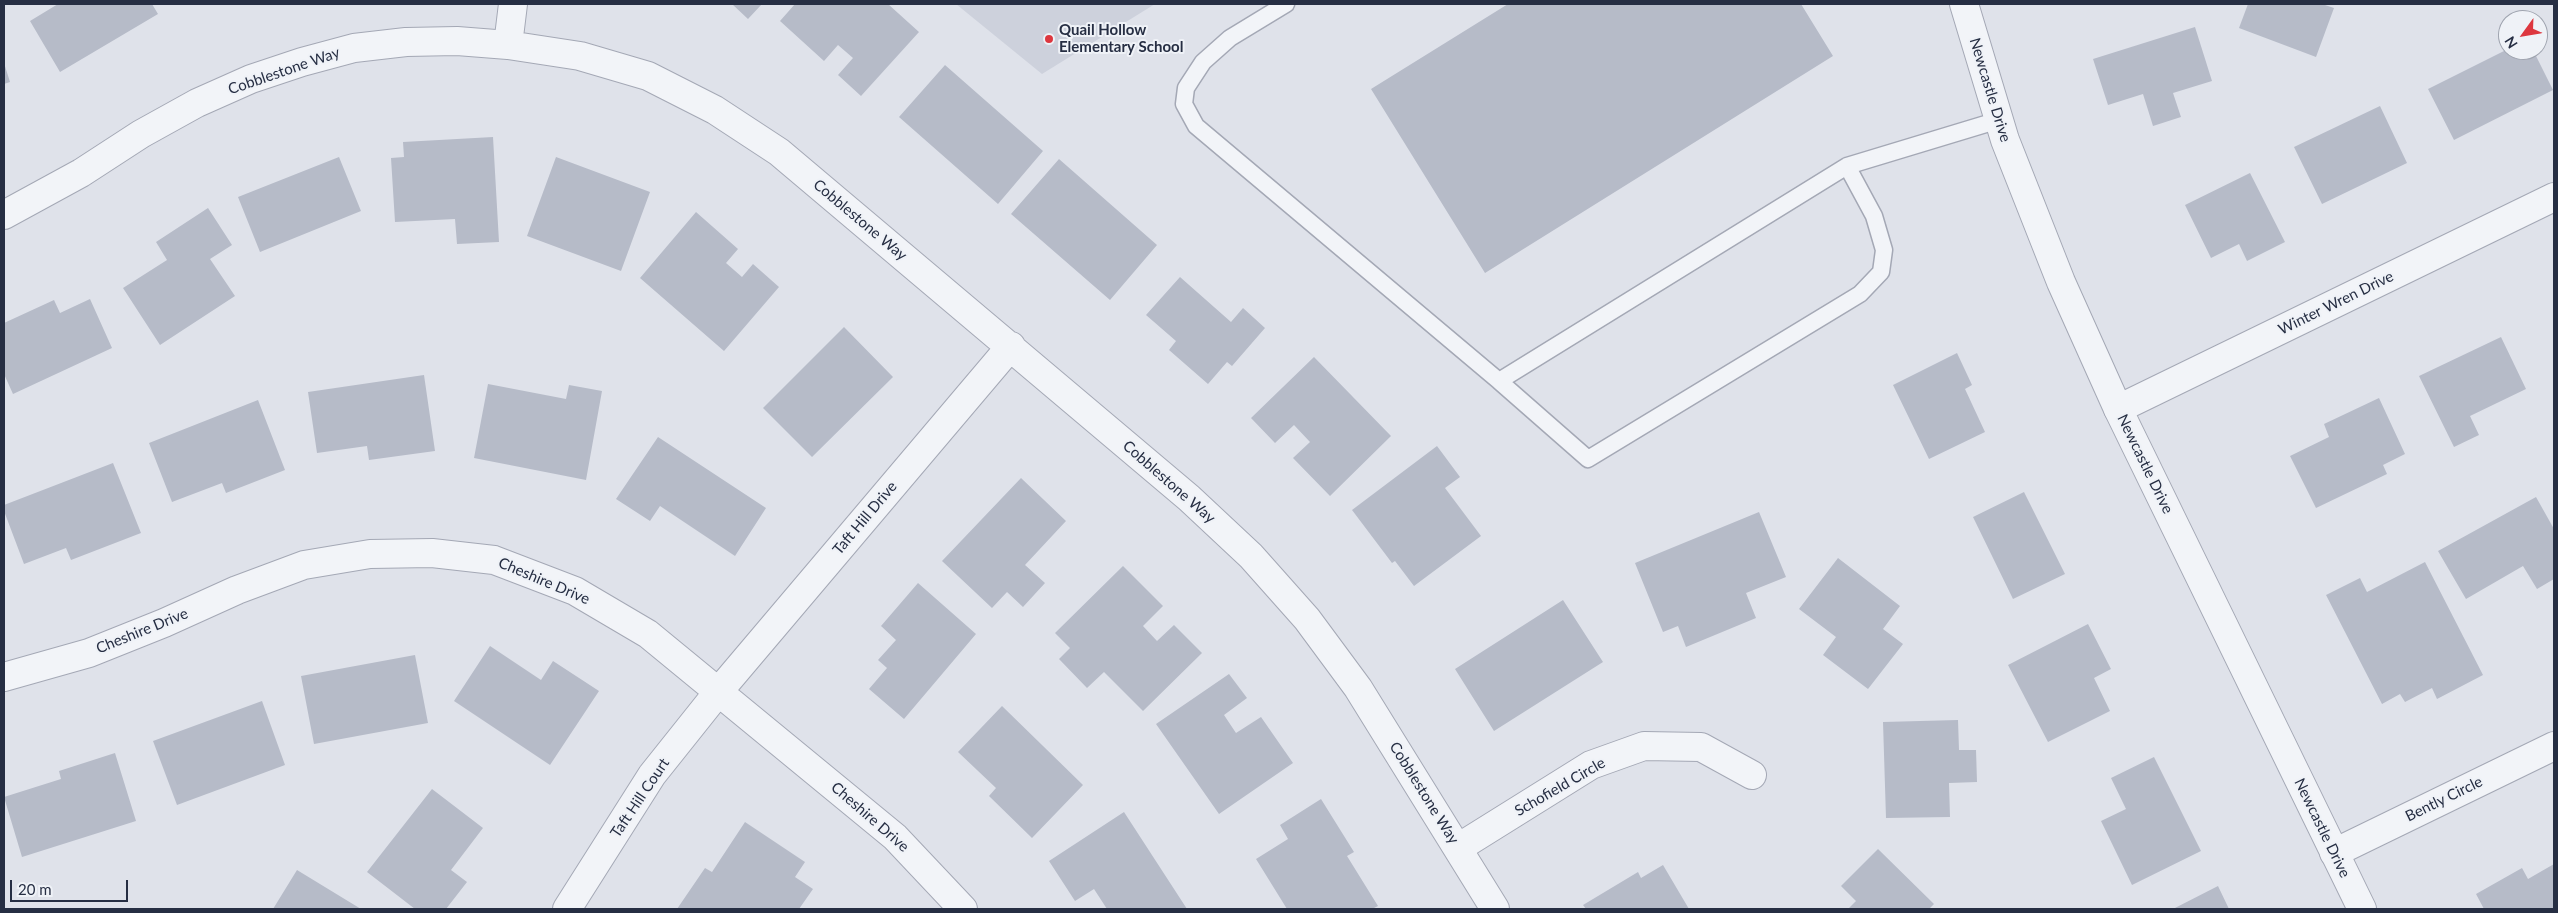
<!DOCTYPE html>
<style>
body{margin:0}
#map{position:relative;width:2558px;height:913px;overflow:hidden;background:#dfe2ea;font-family:Lato,sans-serif}
canvas{display:block}
.frame{position:absolute;inset:0;border:5px solid #262e43;pointer-events:none}
.north{position:absolute;left:2498px;top:10px;width:50px;height:50px;box-sizing:border-box;background:#eff2f7;border:1px solid #9fa4af;border-radius:50%;rotate:238deg;font-size:14px;font-weight:700;line-height:20px;text-align:center;color:#262e43}
.north::after{content:'';display:block;margin:auto;width:18px;height:22px;background:#dd373f;clip-path:polygon(50% 0,100% 100%,50% 72%,0 100%)}
.scale{position:absolute;left:10px;top:880px;width:118px;height:22px;box-sizing:border-box;border:2px solid #262e43;border-top:0;padding-left:6px;font-size:15px;line-height:18px;white-space:nowrap;color:#262e43;-webkit-text-stroke:4px #eff2f7;paint-order:stroke}
</style>
<div id="map">
<canvas width="2558" height="913"></canvas>
<div class="frame"></div>
<div class="north">N</div>
<div class="scale">20 m</div>
</div>
<script>
const context = document.querySelector('canvas').getContext('2d');
context.lineJoin = 'round';
function fillPath(path, color) { context.fillStyle = color; context.fill(path, 'evenodd'); }
const shape = rows => new Path2D(rows.map(r => 'M' + r).join(''));
function stroke(path, color, width, dash) { context.strokeStyle = color; context.lineWidth = width; context.lineCap = dash ? 'butt' : 'round'; context.setLineDash(dash || []); context.stroke(path); }
function drawText(font, color, halo, rows, align = 'center') {
  context.font = font + ' Lato,sans-serif'; context.lineWidth = 4; context.setLineDash([]); context.textBaseline = 'middle'; context.strokeStyle = halo; context.fillStyle = color; for (const [text, x, y, turn = 0] of rows) {
    context.save(); context.translate(x, y); context.rotate((+turn || 0) * Math.PI / 180); context.textAlign = isNaN(turn) ? turn : align; if (halo) context.strokeText(text, 0, 0); context.fillText(text, 0, 0); context.restore();
  }
}
const built = shape([
 [956,4,1155,4,1042,74]
]);
const building = shape([
 [58,4,152,4,158,14,60,72,30,21],
 [732,4,762,4,748,19],
 [795,4,888,4,919,32,861,96,838,75,853,58,838,45,824,61,780,21],
 [1508,4,1801,4,1833,56,1485,273,1371,89],
 [2248,4,2322,4,2334,8,2316,57,2239,28],
 [2195,27,2212,81,2173,93,2181,117,2153,126,2143,94,2108,105,2093,59],
 [2508,49,2533,50,2553,90,2454,140,2428,89],
 [4,63,10,82,4,84],
 [945,65,1043,151,998,204,899,117],
 [2380,106,2407,163,2322,204,2294,147],
 [493,137,499,242,457,244,455,219,395,222,391,158,404,157,403,142],
 [339,157,361,211,260,252,238,197],
 [556,157,650,192,621,271,527,236],
 [1059,159,1157,245,1110,300,1011,214],
 [2250,173,2285,242,2247,261,2239,244,2211,258,2185,205],
 [208,208,232,245,210,259,235,296,160,345,123,288,167,260,156,242],
 [696,212,738,249,726,263,742,277,753,264,779,287,724,351,640,278],
 [1180,277,1231,322,1243,308,1265,328,1232,366,1227,362,1208,384,1169,350,1176,341,1146,315],
 [90,299,112,348,13,394,4,374,4,323,54,300,60,313],
 [844,327,893,377,812,457,763,408],
 [2501,337,2526,389,2470,416,2479,435,2454,447,2419,376],
 [1957,353,1972,385,1965,389,1985,432,1929,459,1893,385],
 [1314,357,1391,436,1330,496,1293,458,1310,442,1294,425,1275,443,1251,418],
 [424,375,435,451,369,460,367,446,317,453,308,392],
 [488,384,566,399,569,385,602,391,586,480,474,458],
 [2379,398,2405,454,2383,465,2387,474,2316,508,2290,456,2329,437,2324,424],
 [258,400,285,470,226,493,222,483,172,502,149,443],
 [658,437,766,508,735,556,660,506,650,521,616,499],
 [1437,446,1460,477,1445,488,1481,536,1414,586,1395,561,1392,563,1352,510],
 [113,463,141,533,71,560,66,548,24,564,4,511,4,505],
 [1021,478,1066,521,1025,565,1045,583,1023,607,1007,592,992,608,942,561],
 [2024,492,2065,574,2013,599,1973,517],
 [2536,497,2554,529,2554,579,2537,589,2523,566,2466,599,2438,551],
 [1759,512,1786,577,1746,593,1756,618,1686,647,1678,626,1663,632,1635,563],
 [1838,558,1900,606,1883,629,1903,644,1868,689,1823,655,1836,637,1799,609],
 [2425,562,2483,675,2437,699,2432,688,2405,702,2400,694,2382,704,2326,595,2360,578,2367,592],
 [1123,566,1163,606,1143,626,1157,641,1174,625,1202,653,1143,711,1104,672,1087,688,1059,659,1070,648,1055,633],
 [918,583,976,634,904,719,869,689,887,668,878,660,896,640,881,626],
 [1563,600,1603,662,1494,731,1455,669],
 [2088,624,2111,669,2094,678,2110,711,2048,742,2008,665],
 [490,646,541,680,553,661,599,691,550,765,454,701],
 [415,655,428,723,314,744,301,676],
 [1229,674,1247,698,1224,715,1236,733,1261,717,1293,763,1219,814,1156,724],
 [262,701,285,765,177,805,153,741],
 [1002,706,1083,785,1032,838,989,796,996,788,958,752],
 [1958,720,1959,750,1976,750,1977,782,1949,783,1950,817,1886,818,1883,722],
 [115,753,136,821,22,857,4,797,61,779,59,771],
 [2154,757,2201,851,2132,885,2101,821,2126,809,2111,778],
 [432,789,483,828,451,870,467,882,446,909,415,909,367,872],
 [1321,799,1354,852,1347,856,1378,906,1372,909,1287,909,1256,859,1288,839,1280,825],
 [1124,812,1187,909,1107,909,1094,889,1075,901,1049,861],
 [745,822,805,862,795,877,813,889,799,909,677,909,705,868,712,872],
 [1878,849,1934,904,1929,909,1848,909,1856,901,1841,886],
 [2554,864,2554,909,2484,909,2476,894,2522,868,2528,879],
 [1663,865,1689,909,1586,909,1583,905,1638,872,1641,878],
 [297,870,361,909,273,909],
 [2218,886,2229,909,2173,909]
]);
const service = shape([
 [1286,4,1230,38,1203,62,1186,88,1184,104,1196,126,1499,381,1847,166,1999,120],
 [1499,381,1588,459,1860,294,1881,272,1884,250,1874,216,1847,166]
]);
const minor = shape([
 [508,45,513,4],
 [4,215,81,173,141,134,197,103,251,79,302,62,354,48,406,42,457,41,508,45,580,56,648,76,715,110,779,152,1189,498,1251,556,1307,619,1358,688,1495,909],
 [2118,409,2554,197],
 [4,677,89,653,164,623,237,590,304,565,370,554,432,553,494,560,575,591,648,634,895,837,963,909],
 [1458,848,1591,765,1644,746,1701,747,1752,775],
 [2334,853,2554,746],
 [567,909,652,775,719,691,1011,346]
]);
const tertiary = shape([
 [1964,4,2005,140,2061,282,2118,409,2362,909]
]);
const markers = [
 [1049,39,5,"#dd373f"]
];
const poiNames = [
 ["Quail Hollow",1059,30],
 ["Elementary School",1059,47]
];
const streetNames = [
 ["Cobblestone Way",284,71,-19],
 ["Newcastle Drive",1990,90,73],
 ["Cobblestone Way",860,220,40],
 ["Winter Wren Drive",2336,303,-26],
 ["Newcastle Drive",2145,464,64],
 ["Cobblestone Way",1169,482,41],
 ["Taft Hill Drive",865,518,-50],
 ["Cheshire Drive",544,581,23],
 ["Cheshire Drive",142,631,-22],
 ["Schofield Circle",1560,787,-30],
 ["Cobblestone Way",1424,793,58],
 ["Taft Hill Court",640,798,-56],
 ["Bently Circle",2444,799,-26],
 ["Cheshire Drive",870,817,41],
 ["Newcastle Drive",2322,828,64]
];
fillPath(built, '#cdd1dc');
fillPath(building, '#b6bbc8');
stroke(service, '#a4a8b5', 19);
stroke(minor, '#a4a8b5', 30);
stroke(tertiary, '#a4a8b5', 30);
stroke(service, '#f2f4f8', 16);
stroke(minor, '#f2f4f8', 28);
stroke(tertiary, '#f2f4f8', 28);
for (const [x, y, r, color] of markers) { const dot = new Path2D(); dot.arc(x, y, r, 0, 2 * Math.PI); context.fillStyle = color; context.fill(dot); stroke(dot, '#eff2f7', 2); }
drawText('bold 15px', '#262e43', '#eff2f7', poiNames, 'left');
drawText('15px', '#262e43', '#eff2f7', streetNames);
</script>
